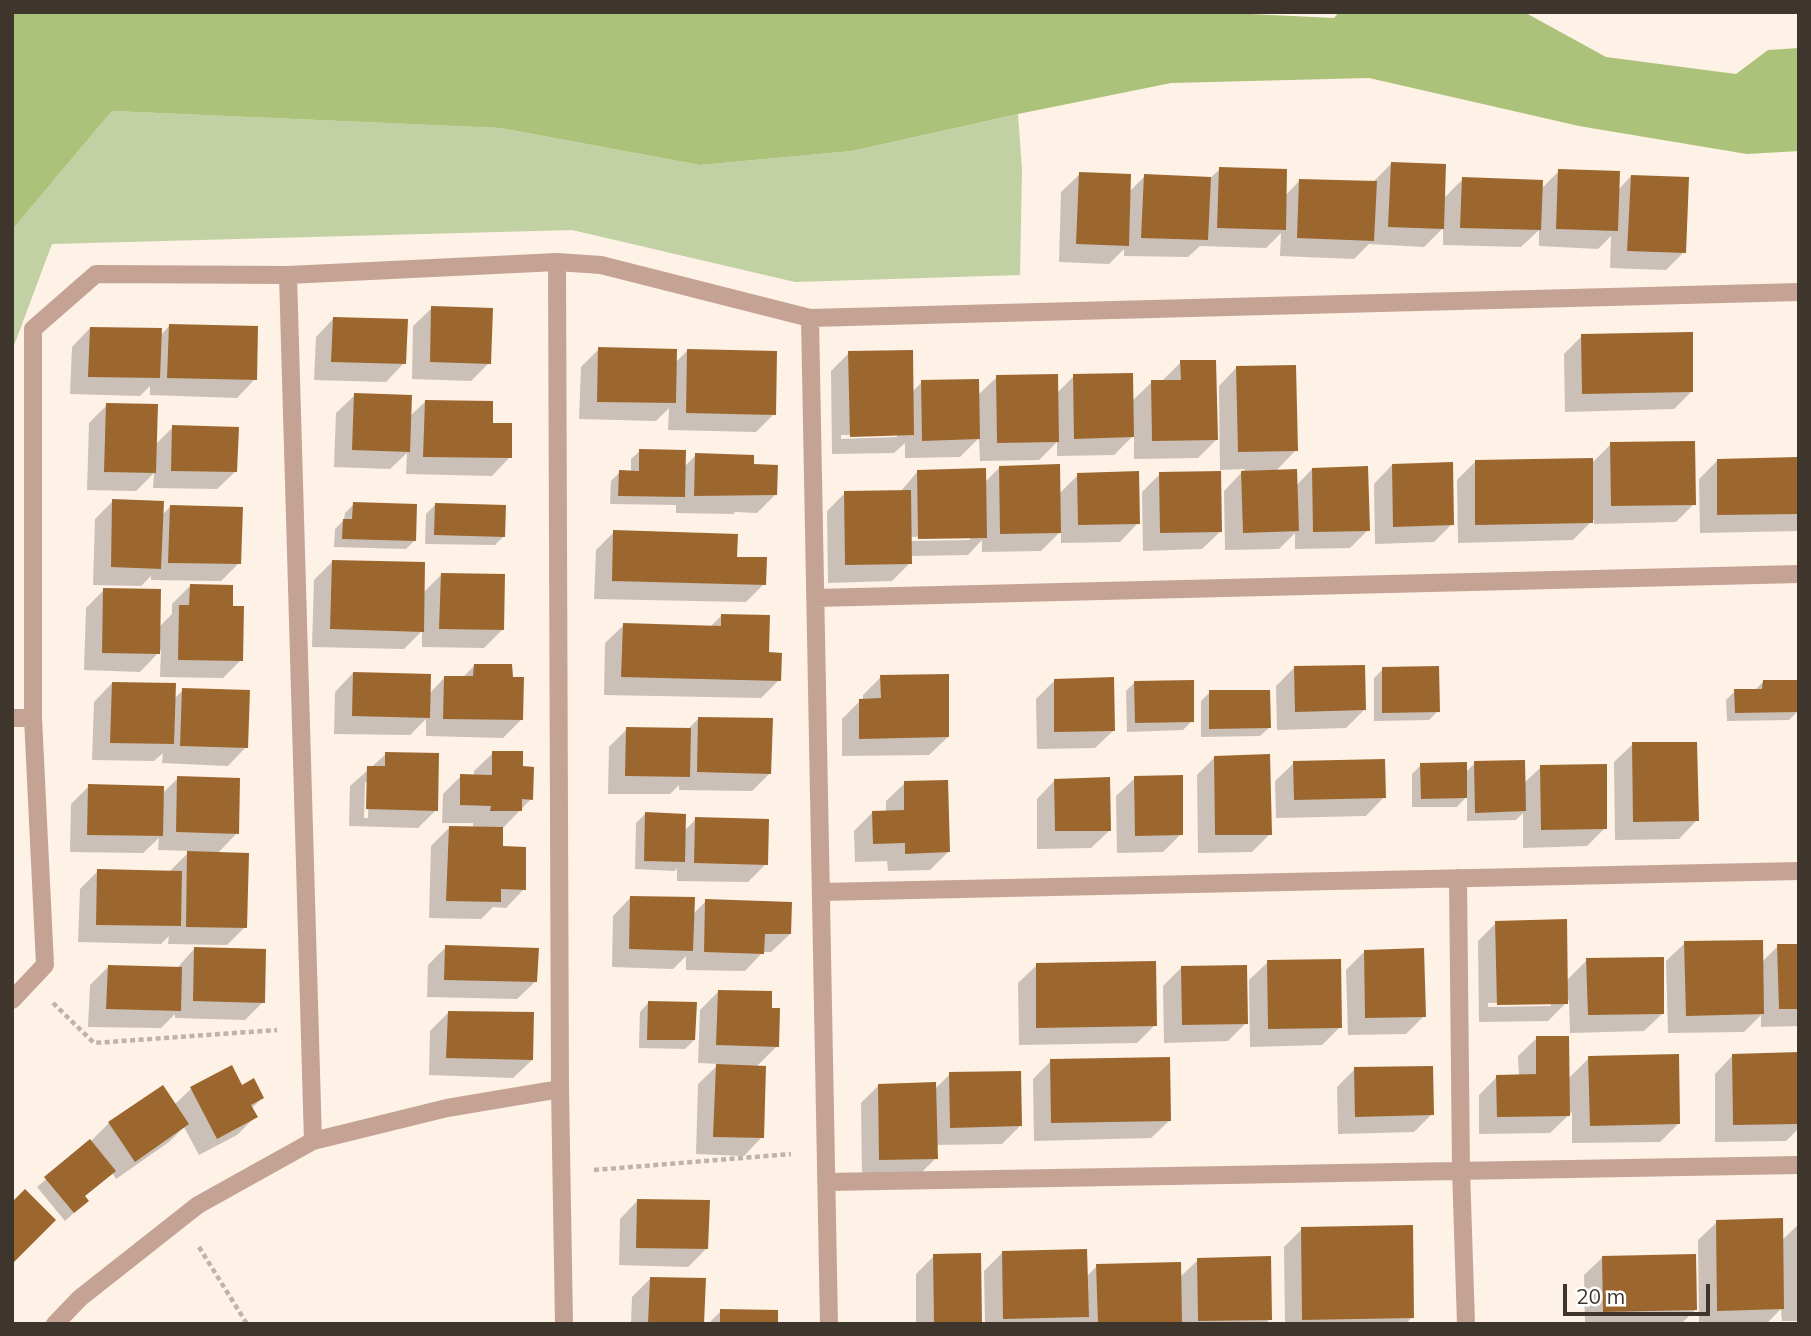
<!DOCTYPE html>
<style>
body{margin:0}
#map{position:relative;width:1811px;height:1336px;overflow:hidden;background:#fef1e5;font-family:Mulish,sans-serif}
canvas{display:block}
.frame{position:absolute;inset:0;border:14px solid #3e352d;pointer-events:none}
.scale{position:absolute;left:1563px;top:1284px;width:147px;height:32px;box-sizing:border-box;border:4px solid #3e352d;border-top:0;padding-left:9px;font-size:21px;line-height:24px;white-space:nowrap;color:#3e352d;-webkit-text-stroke:5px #fff;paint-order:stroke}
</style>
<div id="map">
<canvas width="1811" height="1336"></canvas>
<div class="frame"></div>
<div class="scale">20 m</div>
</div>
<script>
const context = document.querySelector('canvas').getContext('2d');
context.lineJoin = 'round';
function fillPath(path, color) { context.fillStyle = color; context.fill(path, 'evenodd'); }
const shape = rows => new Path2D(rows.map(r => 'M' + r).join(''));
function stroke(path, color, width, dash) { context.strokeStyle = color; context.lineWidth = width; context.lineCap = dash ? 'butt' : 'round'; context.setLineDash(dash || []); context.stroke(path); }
const green = shape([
 [112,111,500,128,700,165,852,151,1018,114,1022,169,1020,275,795,282,572,230,52,244,12,351,12,230]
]);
const forest = shape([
 [12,12,1209,12,1334,18,1339,12,1524,12,1606,57,1736,74,1768,50,1799,48,1799,151,1747,154,1579,126,1369,78,1171,83,1018,114,852,151,700,165,500,128,112,111,12,230]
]);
const shadow = shape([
 [1391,164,1444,198,1463,179,1541,189,1559,171,1618,190,1631,176,1684,252,1666,270,1610,268,1611,236,1598,249,1539,246,1539,230,1521,247,1443,245,1443,228,1424,247,1369,244,1354,259,1280,256,1281,233,1266,248,1200,246,1188,257,1124,256,1124,249,1109,264,1059,262,1061,192,1080,174,1129,192,1145,176,1209,179,1220,169,1285,196,1300,180,1372,183],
 [432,308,489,363,471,381,412,379,413,326],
 [334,318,404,363,386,382,314,380,316,337],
 [169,326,255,379,237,398,150,395,150,386,140,396,70,394,72,347,90,328,160,336],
 [1582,336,1692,391,1674,409,1565,412,1564,354],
 [599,349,675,363,688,350,774,414,756,432,668,430,669,408,656,421,579,419,581,367],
 [849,353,912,392,922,382,977,396,997,377,1056,394,1074,376,1132,401,1152,382,1163,380,1181,362,1216,440,1198,458,1134,459,1134,435,1114,455,1057,456,1057,442,1039,460,980,461,979,438,960,457,905,458,905,443,894,453,832,454,831,371],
 [897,434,897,437,841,439,841,435],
 [1237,367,1296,450,1275,472,1296,486,1312,469,1368,530,1350,548,1295,549,1295,533,1279,549,1225,550,1224,491,1245,469,1220,470,1219,386],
 [355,395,409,417,426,401,491,424,510,457,492,476,406,474,407,453,390,469,334,467,336,413],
 [107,405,155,445,173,427,236,471,217,489,153,488,154,473,136,491,87,490,89,423],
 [1611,444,1694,504,1676,522,1594,524,1594,519,1573,540,1458,543,1457,480,1475,462,1591,464],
 [640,451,684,467,696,455,752,466,775,495,757,513,735,512,733,514,676,513,676,505,610,504,611,481,620,472,631,472,631,459],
 [1799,459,1799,531,1700,533,1699,479,1717,461],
 [1392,465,1452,524,1434,542,1375,544,1374,484],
 [1000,467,1059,494,1078,475,1138,523,1120,542,1061,543,1061,531,1041,551,982,552,982,540,968,555,910,556,910,563,892,581,828,583,827,511,845,493,900,492,918,471,985,482],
 [970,536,970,540,910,541,910,537],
 [1160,474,1221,531,1202,549,1143,551,1142,492],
 [113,501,161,516,171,506,239,563,221,581,151,580,151,576,141,586,93,585,95,519],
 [354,504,415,540,406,549,334,547,335,529,344,520,345,513],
 [435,505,504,536,495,545,425,544,426,514],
 [614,532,735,558,764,584,746,602,594,599,596,550],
 [332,562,423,593,442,574,502,630,484,648,422,647,422,631,404,649,312,647,314,580],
 [191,585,231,608,241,660,223,678,160,677,161,650,140,672,84,670,86,608,104,590,158,628,172,614,172,604],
 [721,616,767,654,779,680,761,698,604,695,605,643,624,625,710,627],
 [475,665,521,720,503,738,426,736,426,719,410,735,334,734,335,692,353,673,429,694,445,677,462,678],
 [1294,668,1364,710,1346,728,1277,730,1276,686],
 [1383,669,1438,711,1429,720,1374,721,1374,678],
 [881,677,948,737,929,755,842,756,842,719,860,701,863,701,863,695],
 [1054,681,1114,730,1095,748,1037,749,1036,699],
 [1135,682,1192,721,1183,730,1127,732,1126,691],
 [1763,682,1798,711,1789,720,1727,721,1726,700,1735,691,1754,691],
 [112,683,174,699,183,690,246,747,228,766,162,763,163,753,154,761,92,760,94,702],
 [1210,692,1269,728,1260,736,1201,737,1201,701],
 [698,719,770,773,752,791,679,790,679,785,670,794,608,794,609,747,627,729,687,730],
 [1633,744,1697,820,1679,839,1615,840,1614,762],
 [493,753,521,768,531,799,501,830,501,848,524,889,506,908,493,907,481,919,429,918,431,846,449,828,473,828,473,823,442,823,443,794,461,776,474,776,474,771],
 [386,754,436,810,418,828,349,826,350,786],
 [369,780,368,818,364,818,365,783],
 [1215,757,1270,834,1252,852,1198,853,1197,775],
 [1294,763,1384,797,1366,816,1276,818,1275,781],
 [1475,763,1524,783,1541,767,1605,828,1587,846,1523,848,1523,813,1516,820,1467,821,1467,796,1457,807,1412,807,1412,774,1421,765,1465,773],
 [178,778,237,833,217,854,245,927,227,945,168,944,169,936,161,944,78,942,80,889,98,871,170,871,190,851,158,850,159,838,143,853,70,852,71,804,89,786,162,794],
 [1135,778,1181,834,1163,852,1117,853,1116,796],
 [1055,780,1110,830,1091,848,1037,849,1037,799],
 [905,783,948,852,930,870,888,871,887,861,855,862,854,831,872,813,886,813,886,801],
 [645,814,684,831,696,819,766,864,748,882,677,881,677,868,675,871,635,869,636,823],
 [631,897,693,914,706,901,790,934,771,952,763,952,745,971,686,970,686,956,673,969,612,967,613,916],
 [1496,923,1566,981,1587,960,1663,1013,1644,1031,1570,1033,1569,1000,1548,1021,1479,1022,1478,941],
 [1551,1002,1551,1006,1488,1007,1488,1003],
 [1685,943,1762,962,1778,946,1799,946,1799,1026,1761,1027,1761,1015,1744,1032,1668,1033,1666,961],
 [446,947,536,981,517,999,427,997,428,965],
 [195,948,263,1002,245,1020,175,1018,175,1014,161,1028,88,1027,90,985,108,967,177,968],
 [1365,951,1424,1016,1406,1034,1348,1035,1346,970],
 [1268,962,1340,1027,1322,1045,1250,1047,1249,980],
 [1037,965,1155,1025,1137,1043,1019,1045,1018,983],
 [1181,968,1246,1023,1228,1041,1164,1043,1163,986],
 [718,992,770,1009,777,1046,756,1067,762,1137,744,1156,696,1154,698,1084,719,1064,698,1063,700,1010],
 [648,1003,694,1040,685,1049,639,1048,640,1012],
 [449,1012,532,1060,513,1078,429,1075,430,1031],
 [1537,1038,1568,1079,1589,1058,1678,1124,1660,1142,1572,1143,1572,1112,1550,1133,1479,1134,1479,1095,1497,1077,1519,1076,1518,1056],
 [1799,1054,1799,1128,1786,1141,1715,1142,1715,1074,1733,1055],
 [1051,1061,1170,1120,1151,1138,1034,1141,1033,1079],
 [1355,1069,1432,1114,1414,1132,1338,1134,1337,1087],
 [950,1074,1020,1126,1002,1144,935,1145,936,1158,918,1176,862,1177,861,1103,879,1085,934,1090],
 [241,1087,262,1098,251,1109,255,1117,237,1135,199,1155,184,1127,169,1142,116,1179,112,1172,83,1197,87,1201,65,1221,37,1187,90,1142,109,1123,174,1105,191,1089],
 [638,1200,706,1249,688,1267,619,1265,620,1219],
 [1717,1222,1781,1241,1799,1224,1799,1321,1782,1321,1781,1309,1766,1324,1699,1324,1698,1240],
 [1302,1229,1412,1317,1406,1324,1285,1324,1284,1247],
 [1002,1253,1086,1277,1097,1266,1179,1278,1198,1260,1270,1319,1265,1324,1181,1324,1180,1321,1178,1324,985,1324,984,1271],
 [934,1256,981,1324,916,1324,916,1274],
 [1603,1257,1695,1310,1681,1324,1585,1324,1584,1275],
 [650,1279,703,1324,631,1324,632,1297],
 [721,1311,776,1324,708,1324]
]);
const building = shape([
 [1391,162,1446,164,1444,229,1388,227],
 [1219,167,1287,169,1286,230,1217,228],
 [1558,169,1620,171,1618,231,1556,229],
 [1079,172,1131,174,1129,246,1076,244],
 [1144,174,1211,177,1208,240,1141,238],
 [1631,175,1689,177,1686,253,1627,251],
 [1462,177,1543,180,1541,230,1460,228],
 [1299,179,1377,181,1374,241,1297,238],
 [431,306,493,308,491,364,430,362],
 [333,317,408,319,406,364,331,362],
 [169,324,258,326,257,380,167,378],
 [90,327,162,328,160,378,88,377],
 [1693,332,1693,392,1582,394,1581,334],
 [598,347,677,349,676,403,597,402],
 [687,349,777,351,776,415,686,413],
 [913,350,914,435,850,437,848,351],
 [1180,360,1216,360,1218,440,1152,441,1151,380,1181,380],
 [1296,365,1298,451,1238,452,1236,366],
 [1133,373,1134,437,1074,439,1073,374],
 [1058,374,1059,442,997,443,996,375],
 [979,379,980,439,922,441,921,380],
 [354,393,412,395,410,452,352,450],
 [425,400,493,401,493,423,512,423,512,458,423,457],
 [106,403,158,404,156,473,104,472],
 [172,425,239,427,237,472,171,471],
 [1695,441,1696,505,1611,506,1610,442],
 [639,449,686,450,685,497,618,496,619,470,639,471],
 [695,453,754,455,754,464,778,465,777,495,694,496],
 [1799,457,1799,514,1717,515,1717,459],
 [1593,458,1593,523,1475,525,1475,460],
 [1453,462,1454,525,1393,527,1392,464],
 [1060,464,1061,533,1000,534,999,466],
 [1368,466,1370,531,1313,532,1312,468],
 [986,468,987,538,918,539,917,470],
 [1297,469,1299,531,1243,533,1241,471],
 [1139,471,1140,524,1078,525,1077,473],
 [1221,471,1222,532,1160,533,1159,472],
 [911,490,912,564,845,565,844,491],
 [112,499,164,501,161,569,111,567],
 [353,502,417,504,416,541,342,539,343,519,352,519],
 [435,503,506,505,505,537,434,535],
 [170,505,243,507,241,564,168,563],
 [613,530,738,534,737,557,767,557,766,585,612,581],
 [332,560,425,562,424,632,330,629],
 [441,573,505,574,504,630,439,629],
 [190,584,233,585,233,606,244,606,243,661,178,660,179,605,189,605],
 [103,588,161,589,160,654,102,653],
 [721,614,770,615,769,652,782,653,781,681,621,677,623,623,721,626],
 [474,664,512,664,513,677,524,677,523,720,443,719,444,676,473,676],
 [1365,665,1366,710,1295,712,1294,666],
 [1439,666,1440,712,1382,713,1382,667],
 [353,672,431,674,430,718,352,716],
 [949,674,949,737,859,739,859,699,881,698,880,675],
 [1114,677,1115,731,1054,732,1054,679],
 [1194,680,1194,722,1135,723,1134,681],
 [1763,680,1799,680,1799,712,1735,713,1734,689,1762,689],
 [112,682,176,683,174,744,110,743],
 [182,688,250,690,248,748,180,746],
 [1209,690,1270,690,1271,728,1209,729],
 [698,717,773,718,771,774,697,772],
 [626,727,691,728,690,777,625,776],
 [1632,742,1697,742,1699,821,1633,822],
 [492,751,523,751,523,766,534,767,533,800,522,799,522,811,490,811,491,806,460,805,460,774,492,775],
 [385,752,439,753,438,811,366,809,367,766,385,766],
 [1270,754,1272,835,1215,835,1214,756],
 [1385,759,1386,798,1294,800,1293,761],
 [1525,760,1526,811,1475,813,1474,761],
 [1467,762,1467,798,1421,799,1420,763],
 [1607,764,1607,829,1541,830,1540,765],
 [1183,775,1183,835,1135,836,1134,776],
 [177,776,240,778,239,834,176,832],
 [1110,777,1111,831,1055,831,1054,779],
 [948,780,950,852,905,854,905,843,873,844,872,811,904,810,904,781],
 [88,784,164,786,163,836,87,835],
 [645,812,686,814,685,862,644,861],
 [695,817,769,819,768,865,694,863],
 [449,826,503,827,503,846,526,847,526,890,501,889,501,902,446,901],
 [187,851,249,853,247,928,186,927],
 [97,869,182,871,181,926,96,925],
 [630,896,695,897,693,951,629,949],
 [705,899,792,902,791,934,765,934,764,954,704,952],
 [1567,919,1568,1004,1497,1005,1495,921],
 [1763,940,1764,1014,1686,1016,1684,941],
 [1777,944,1799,944,1799,1009,1779,1009],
 [445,945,539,948,537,982,444,980],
 [194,947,266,949,265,1003,193,1001],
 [1424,948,1426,1017,1365,1018,1364,950],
 [1664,957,1664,1014,1588,1015,1586,958],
 [1341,959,1342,1028,1268,1029,1267,960],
 [1156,961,1157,1026,1036,1028,1036,963],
 [108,965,182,967,181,1011,106,1009],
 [1247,965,1248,1024,1182,1025,1181,966],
 [718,990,772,991,772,1008,780,1008,779,1047,716,1045],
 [648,1001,697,1002,695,1040,647,1040],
 [448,1011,534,1012,533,1060,446,1058],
 [1536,1036,1569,1036,1570,1116,1497,1117,1496,1075,1536,1074],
 [1799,1052,1799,1124,1733,1125,1732,1054],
 [1679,1054,1680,1124,1590,1126,1588,1056],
 [1170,1057,1171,1121,1051,1123,1050,1059],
 [716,1064,766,1066,764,1138,713,1137],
 [232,1065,242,1085,254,1078,264,1098,251,1105,258,1117,217,1139,190,1087],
 [1433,1066,1434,1115,1355,1117,1354,1067],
 [1021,1071,1022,1126,950,1128,949,1072],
 [936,1082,938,1159,879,1160,878,1084],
 [163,1085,189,1124,135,1162,108,1122],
 [90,1139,116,1171,85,1196,89,1201,74,1213,44,1177],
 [25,1189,56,1220,12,1264,12,1202],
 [637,1199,710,1200,708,1249,636,1248],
 [1783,1218,1784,1309,1717,1311,1716,1220],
 [1413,1225,1414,1318,1302,1320,1301,1227],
 [1087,1249,1089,1317,1003,1319,1002,1251],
 [981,1253,982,1324,934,1324,933,1254],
 [1696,1254,1697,1310,1603,1312,1602,1256],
 [1271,1256,1272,1320,1198,1321,1197,1258],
 [1181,1262,1182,1322,1098,1324,1096,1264],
 [650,1277,706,1278,704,1324,648,1324],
 [720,1309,778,1310,778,1324,720,1324]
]);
const path = shape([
 [53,1003,94,1043,277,1030],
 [594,1170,791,1154],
 [199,1247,247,1324]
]);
const street = shape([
 [557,262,560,1089,564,1324],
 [288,275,313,1141],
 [810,318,829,1324],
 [815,598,1799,574],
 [12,718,33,718],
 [1458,878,1461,1170,1466,1324],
 [821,892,1799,871],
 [12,1000,45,965,33,718,33,329,96,274,288,275,557,262,601,265,810,318,1799,292],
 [826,1182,1799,1165],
 [55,1324,80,1298,198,1205,313,1141,447,1108,560,1089]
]);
fillPath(green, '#c2d1a4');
fillPath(forest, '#acc27b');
fillPath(shadow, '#0003');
fillPath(building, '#9b672f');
stroke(path, '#beb3a8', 4.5, [5, 3.5]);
stroke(street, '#c4a395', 18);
</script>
